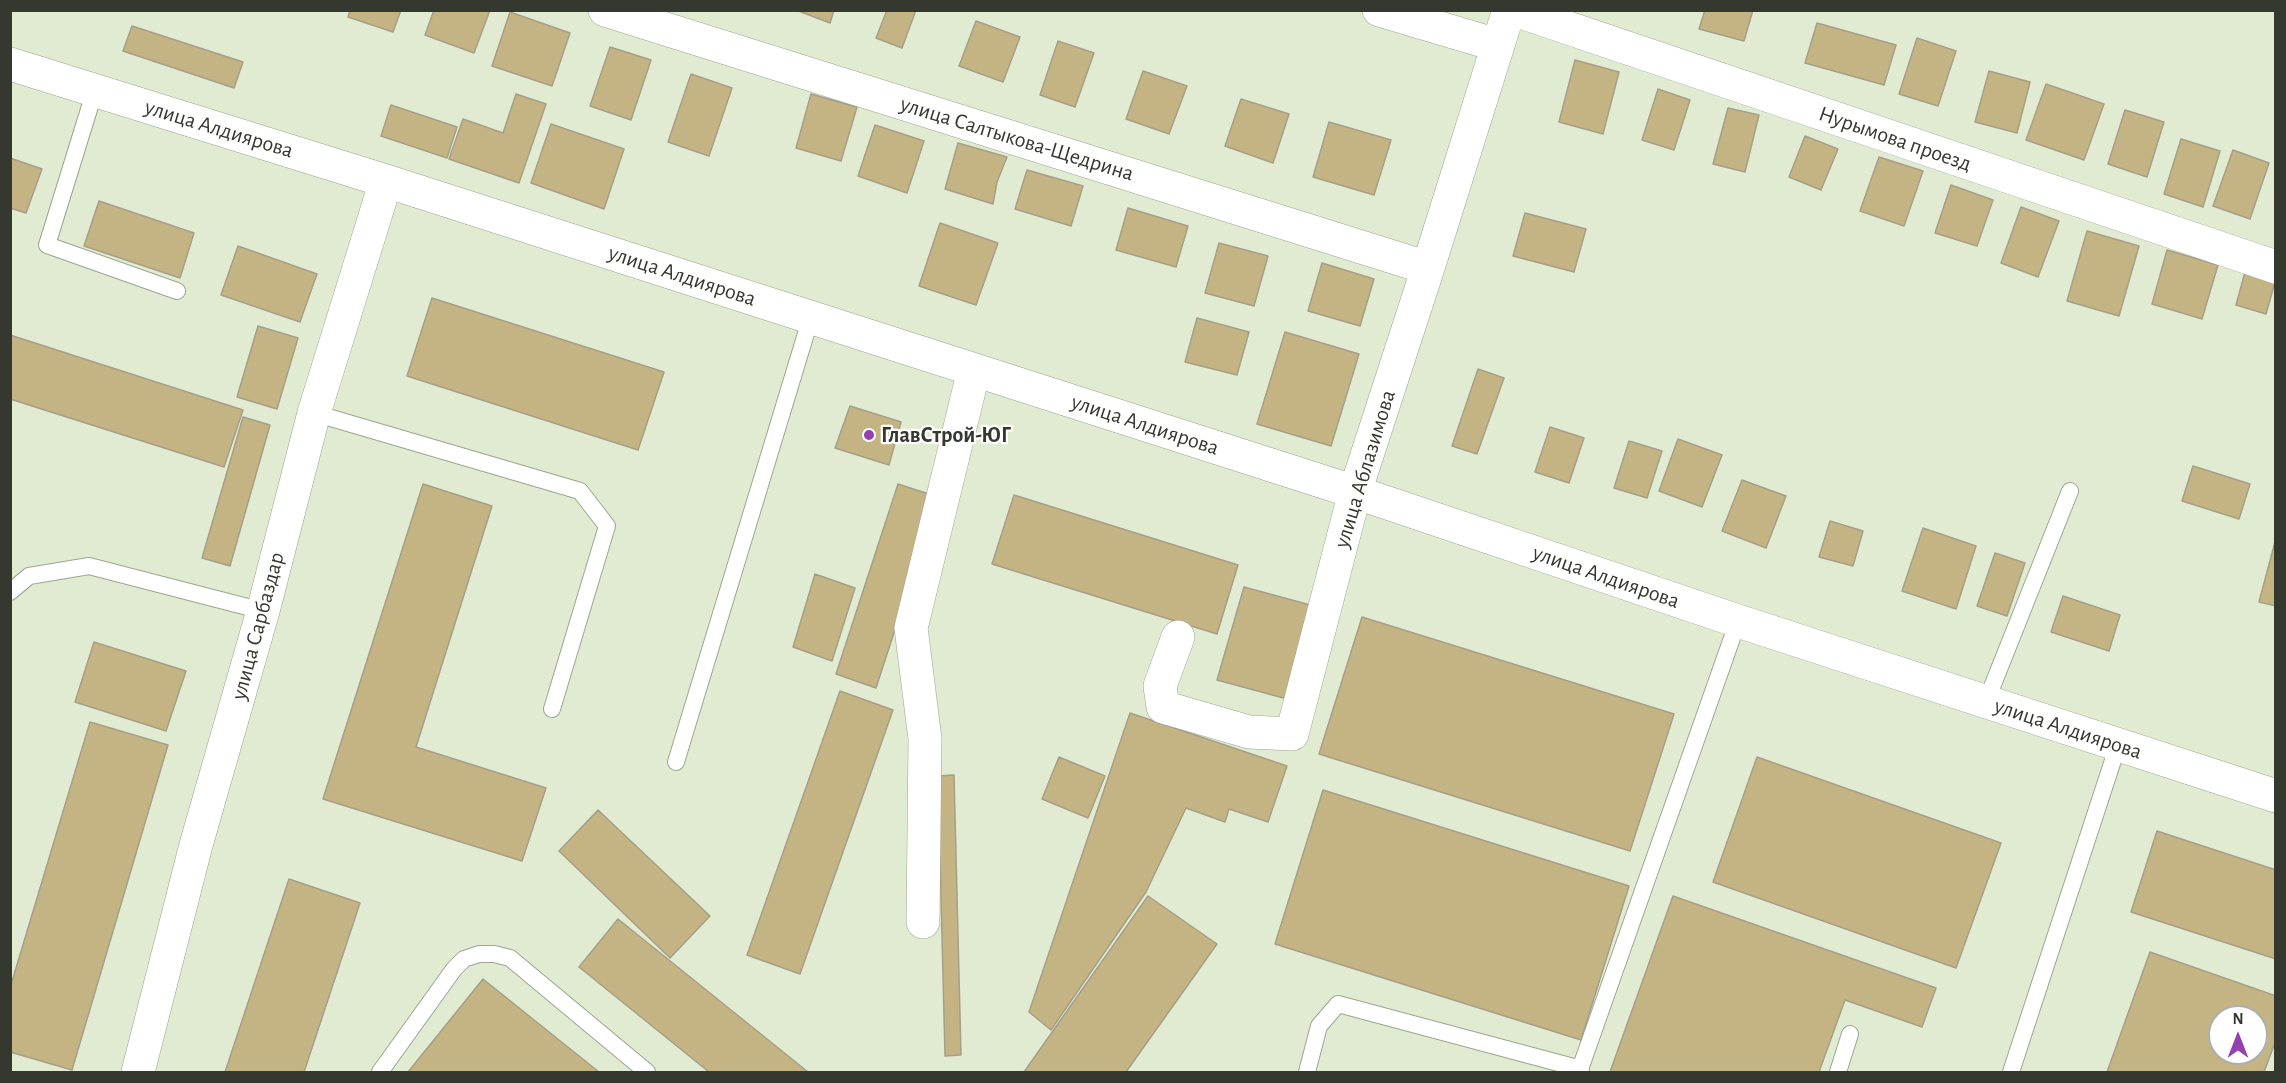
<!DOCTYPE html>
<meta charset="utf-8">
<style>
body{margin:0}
#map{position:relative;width:2286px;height:1083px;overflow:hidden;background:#e1ebd2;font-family:"Alegreya Sans",sans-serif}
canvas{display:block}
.frame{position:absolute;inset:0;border:12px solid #34382f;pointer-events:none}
.north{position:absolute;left:2208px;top:1005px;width:60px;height:60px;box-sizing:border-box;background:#fff;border:2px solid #aeafac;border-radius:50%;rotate:0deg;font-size:16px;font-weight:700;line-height:24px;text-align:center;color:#34382f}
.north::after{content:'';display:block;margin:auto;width:21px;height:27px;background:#9441af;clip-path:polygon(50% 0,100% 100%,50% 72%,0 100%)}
</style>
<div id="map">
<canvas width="2286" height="1083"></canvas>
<div class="frame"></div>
<div class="north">N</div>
</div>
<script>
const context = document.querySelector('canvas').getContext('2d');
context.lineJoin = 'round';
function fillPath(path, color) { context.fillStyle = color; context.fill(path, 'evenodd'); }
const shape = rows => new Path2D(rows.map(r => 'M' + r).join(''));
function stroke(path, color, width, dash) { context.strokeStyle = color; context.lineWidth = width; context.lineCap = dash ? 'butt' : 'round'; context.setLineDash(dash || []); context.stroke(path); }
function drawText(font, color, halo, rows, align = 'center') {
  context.font = font + ' "Alegreya Sans",sans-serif'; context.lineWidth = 4.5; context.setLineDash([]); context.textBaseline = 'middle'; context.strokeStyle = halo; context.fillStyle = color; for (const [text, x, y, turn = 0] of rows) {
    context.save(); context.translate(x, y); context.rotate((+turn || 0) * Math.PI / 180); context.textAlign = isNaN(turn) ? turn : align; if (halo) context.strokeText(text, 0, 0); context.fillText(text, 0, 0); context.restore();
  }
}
const building = shape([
 [350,10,401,10,393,32,348,17,350,10],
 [434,10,490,10,474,53,425,35,434,10],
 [796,10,834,10,830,23,796,10],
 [887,10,916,10,902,48,876,38,887,10],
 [1705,10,1753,10,1744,41,1699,29,1705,10],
 [510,12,570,33,552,86,492,66,510,12],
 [976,21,1020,37,1003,82,959,66,976,21],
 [1817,23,1896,45,1884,85,1805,63,1817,23],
 [132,26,243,62,234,88,123,51,132,26],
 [1917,38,1956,51,1938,106,1899,94,1917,38],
 [1058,41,1094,53,1075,107,1040,95,1058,41],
 [610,47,651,60,631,120,590,106,610,47],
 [1575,60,1619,72,1603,134,1559,122,1575,60],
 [1143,71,1187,86,1169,134,1126,119,1143,71],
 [1989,71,2030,82,2017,133,1975,122,1989,71],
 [691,74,732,88,709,156,668,142,691,74],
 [2046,84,2104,104,2084,160,2026,140,2046,84],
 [1658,89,1690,100,1674,150,1642,140,1658,89],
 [516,94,546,104,519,183,449,159,463,119,503,133,516,94],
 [811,94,857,107,841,161,796,148,811,94],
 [1241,99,1289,114,1273,163,1225,146,1241,99],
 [391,105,457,127,447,158,381,136,391,105],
 [1728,108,1759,115,1745,172,1713,164,1728,108],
 [2125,110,2164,122,2147,177,2108,164,2125,110],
 [1329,122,1391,140,1374,195,1313,177,1329,122],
 [551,124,624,149,604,209,531,183,551,124],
 [875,125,924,141,907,193,858,176,875,125],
 [1805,136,1838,149,1821,190,1789,177,1805,136],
 [2181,139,2220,151,2203,207,2164,194,2181,139],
 [958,143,1007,157,997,182,993,204,945,189,958,143],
 [2233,150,2269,163,2250,219,2213,206,2233,150],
 [1879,157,1923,171,1904,226,1860,211,1879,157],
 [10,158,42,169,26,213,10,208,10,158],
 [1027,170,1083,186,1071,226,1015,209,1027,170],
 [1951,185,1993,200,1977,246,1935,233,1951,185],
 [99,201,194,233,180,278,84,246,99,201],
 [2021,207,2059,221,2038,277,2001,263,2021,207],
 [1128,208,1188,226,1176,267,1116,250,1128,208],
 [1525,213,1586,229,1574,272,1513,256,1525,213],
 [940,223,998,243,976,305,919,286,940,223],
 [2087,231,2139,246,2119,316,2067,301,2087,231],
 [1219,243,1268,256,1254,306,1205,293,1219,243],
 [238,246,317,274,300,322,221,295,238,246],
 [2167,250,2218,265,2202,319,2152,304,2167,250],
 [1322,263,1374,279,1360,326,1308,311,1322,263],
 [2245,272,2275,282,2266,314,2236,305,2245,272],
 [432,298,664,372,638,450,407,376,432,298],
 [1197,318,1249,332,1237,375,1185,362,1197,318],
 [258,326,298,338,277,409,237,397,258,326],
 [1285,332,1359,354,1331,446,1257,424,1285,332],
 [10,335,243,410,224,467,10,399,10,335],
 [1478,369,1504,378,1477,454,1452,446,1478,369],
 [850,406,901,422,889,465,835,448,850,406],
 [243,417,270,425,230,566,202,558,243,417],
 [1550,427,1584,438,1569,483,1535,472,1550,427],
 [1678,439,1722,455,1702,507,1659,491,1678,439],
 [1629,441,1662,451,1647,498,1614,488,1629,441],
 [2193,466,2250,484,2239,519,2182,501,2193,466],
 [1742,480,1786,496,1766,548,1722,531,1742,480],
 [423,484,492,506,416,747,546,788,522,861,323,799,423,484],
 [898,484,938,497,876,688,836,674,898,484],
 [1014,495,1238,565,1217,634,992,564,1014,495],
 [1830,521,1863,531,1853,566,1819,557,1830,521],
 [1923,528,1976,546,1956,609,1902,591,1923,528],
 [2276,538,2276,606,2259,602,2276,538],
 [1995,553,2025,563,2007,616,1977,606,1995,553],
 [815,574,855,588,832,661,793,647,815,574],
 [1244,587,1314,606,1287,699,1217,680,1244,587],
 [2063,596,2120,615,2109,651,2051,632,2063,596],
 [1362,617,1674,714,1630,851,1319,754,1362,617],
 [94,642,186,671,166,731,75,702,94,642],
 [840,691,893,710,800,974,747,955,840,691],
 [1130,713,1287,766,1268,822,1229,809,1225,822,1186,808,1146,892,1051,1030,1029,1012,1130,713],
 [90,722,168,745,72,1070,10,1052,10,988,90,722],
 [1059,757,1105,776,1088,818,1042,799,1059,757],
 [1757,757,2001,843,1956,968,1713,882,1757,757],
 [954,775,961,1055,945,1056,938,776,954,775],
 [1323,790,1629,886,1581,1040,1275,944,1323,790],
 [598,810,710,916,670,958,559,851,598,810],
 [2157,831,2276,870,2276,959,2131,912,2157,831],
 [289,879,360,903,304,1072,225,1072,289,879],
 [1148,896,1217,944,1126,1072,1024,1072,1148,896],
 [1673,896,1936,988,1922,1027,1845,1000,1819,1072,1610,1072,1673,896],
 [618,919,808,1072,709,1072,579,967,618,919],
 [2150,952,2276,996,2276,1040,2264,1072,2107,1072,2150,952],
 [2220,1017,2256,1017,2256,1053,2220,1053,2220,1017],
 [483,979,599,1072,408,1072,483,979]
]);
const service = shape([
 [95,90,47,245,177,291],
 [314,413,580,491,607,526,552,709],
 [10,592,29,576,89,566,263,611],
 [1986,702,2070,491],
 [676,762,811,317],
 [380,1072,454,969,464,959,479,954,494,954,510,958,647,1072],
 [1307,1072,1319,1026,1338,1004,1581,1069],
 [1579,1072,1738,621],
 [1838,1072,1850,1034],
 [2011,1072,2118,745]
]);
const minor = shape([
 [605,10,1428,268],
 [1379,10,1497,45],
 [1515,10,2276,267],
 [10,64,386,181,1355,492,1738,621,2276,796],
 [1178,637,1160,686,1163,707,1249,732,1292,734,1355,492,1428,268,1509,10],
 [923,922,925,739,911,628,974,370],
 [138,1072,196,845,263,611,314,413,386,181]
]);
const markers = [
 [869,435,6,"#9441af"]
];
const streetNames = [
 ["улица Алдиярова",219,129,17],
 ["улица Салтыкова-Щедрина",1017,139,17],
 ["Нурымова проезд",1895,139,19],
 ["улица Алдиярова",682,276,18],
 ["улица Алдиярова",1145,425,18],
 ["улица Аблазимова",1365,469,-73],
 ["улица Алдиярова",1606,577,19],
 ["улица Сарбаздар",258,626,-75],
 ["улица Алдиярова",2068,729,18]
];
const poiNames = [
 ["ГлавСтрой-ЮГ",881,435]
];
fillPath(building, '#c4b484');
stroke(building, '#a69f87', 1.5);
stroke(service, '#9ca68f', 18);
stroke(minor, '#9ca68f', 34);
stroke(service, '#fff', 16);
stroke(minor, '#fff', 33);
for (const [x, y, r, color] of markers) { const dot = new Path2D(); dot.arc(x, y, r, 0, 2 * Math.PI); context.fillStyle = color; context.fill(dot); stroke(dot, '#fff', 2); }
drawText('22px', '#34382f', '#fff', streetNames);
drawText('bold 22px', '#34382f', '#fff', poiNames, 'left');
</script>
